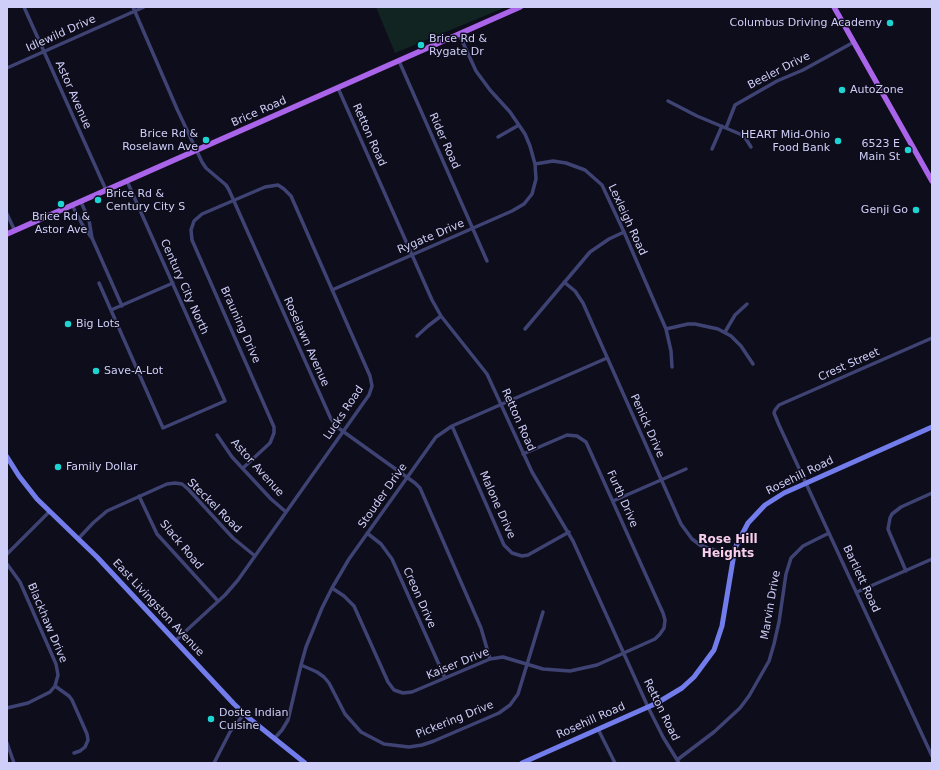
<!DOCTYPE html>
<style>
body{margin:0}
#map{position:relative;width:939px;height:770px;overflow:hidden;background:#0e0d1b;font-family:"DejaVu Sans",sans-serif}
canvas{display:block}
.frame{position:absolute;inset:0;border:8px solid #cecef8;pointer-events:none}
</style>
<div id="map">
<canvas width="939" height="770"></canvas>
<div class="frame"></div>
</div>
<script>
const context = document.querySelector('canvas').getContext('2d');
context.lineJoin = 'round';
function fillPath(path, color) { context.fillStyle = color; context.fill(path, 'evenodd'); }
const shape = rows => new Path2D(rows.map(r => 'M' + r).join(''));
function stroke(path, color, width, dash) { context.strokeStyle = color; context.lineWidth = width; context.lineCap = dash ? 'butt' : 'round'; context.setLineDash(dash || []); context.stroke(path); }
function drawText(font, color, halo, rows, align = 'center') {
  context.font = font + ' "DejaVu Sans",sans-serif'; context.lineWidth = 3; context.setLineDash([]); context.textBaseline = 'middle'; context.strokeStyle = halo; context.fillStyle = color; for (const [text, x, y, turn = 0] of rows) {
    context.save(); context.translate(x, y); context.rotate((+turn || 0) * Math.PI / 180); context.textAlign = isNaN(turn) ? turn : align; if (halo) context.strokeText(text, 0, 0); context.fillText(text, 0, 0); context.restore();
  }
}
const green = shape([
 [376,7,506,7,395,53]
]);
const street = shape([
 [24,7,106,190],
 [133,7,177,109,202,162,206,168,226,185,229,190,331,419,337,427,415,483,420,488,481,628,490,659],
 [399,61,487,261],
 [7,68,144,7],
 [338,88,432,300,441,316,487,374,532,472,573,541,648,707,663,737,679,763],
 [668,101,697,116,740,134,746,139,751,147],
 [726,128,735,105,777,81,803,70,854,42],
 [498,137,519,125],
 [712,149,722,126],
 [535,164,553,161,566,163,585,170,602,185,624,232,666,329,671,351,672,367],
 [81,202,89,220,92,238,122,306],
 [72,205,82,224,91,237],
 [7,214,15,231],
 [564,282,575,291,583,303,681,524,692,539,700,545,708,548,733,555],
 [99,283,163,428,225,401,127,181],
 [332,290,512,211,524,204,532,194,536,179,535,164,530,146,525,134,510,112,490,90,476,71,459,34],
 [111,310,173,283],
 [525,329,590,252,609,239,624,232],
 [666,329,688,324,695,324,718,329,731,336,741,346,753,364],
 [725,332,735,315,747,304],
 [417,336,428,326,441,316],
 [932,338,779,405,775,410,774,413,779,425,932,756],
 [452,426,504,545,512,553,522,556,528,555,569,532],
 [217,435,232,457,271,499,286,512],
 [139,496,157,534,218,601],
 [613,501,686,469],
 [367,533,381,544,392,559,445,678],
 [78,539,93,523,107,511,167,484,175,483,182,484,188,489,233,538,255,556],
 [7,554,49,512],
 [7,564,20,582,56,664,58,675,55,686,50,692,28,703,7,708],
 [906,571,890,534,888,529,890,518,892,514,901,507,932,493],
 [332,588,344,596,354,606,388,682,394,690,403,693,412,692,490,659,503,657,543,669,570,671,597,665,655,639,660,634,664,628,665,620,663,613,586,442,577,436,567,435,523,454],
 [857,592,932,559],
 [175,641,225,595,238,580,369,395,372,386,370,376,291,196,284,189,278,185,265,187,202,214,194,221,191,230,192,240,274,427,274,433,270,443,243,468],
 [301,665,317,672,324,677,329,683,345,714,361,732,384,744,409,747,422,745,434,741,499,713,510,705,518,694,543,612],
 [55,686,69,696,72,700,87,734,88,740,85,747,80,751,74,753],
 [598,729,615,763],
 [274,739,282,730,288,720,301,665,306,647,322,608,332,588,349,559,436,437,452,426,607,358],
 [7,743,14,763],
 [677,760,714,732,740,708,749,696,769,661,774,644,779,622,786,574,791,558,803,546,829,533],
 [214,763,230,732,244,714]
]);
const secondary = shape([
 [7,457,19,476,37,499,97,557,234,704,250,719,305,763],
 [522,763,657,703,682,688,694,677,714,650,722,626,735,548,748,523,765,505,784,493,932,427]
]);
const primary = shape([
 [834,7,932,181],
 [7,234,520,7]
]);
const markers = [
 [890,23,4,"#1ed4d2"],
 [421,45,4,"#1ed4d2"],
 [842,90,4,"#1ed4d2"],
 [206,140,4,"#1ed4d2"],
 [838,141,4,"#1ed4d2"],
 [908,150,4,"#1ed4d2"],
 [98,200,4,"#1ed4d2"],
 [61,204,4,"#1ed4d2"],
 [916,210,4,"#1ed4d2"],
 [68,324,4,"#1ed4d2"],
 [96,371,4,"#1ed4d2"],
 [58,467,4,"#1ed4d2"],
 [211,719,4,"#1ed4d2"]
];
const poiNames = [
 ["Columbus Driving Academy",882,23,"right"],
 ["Brice Rd &",429,39],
 ["Rygate Dr",429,52],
 ["AutoZone",850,90],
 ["Brice Rd &",198,134,"right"],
 ["Roselawn Ave",198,147,"right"],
 ["HEART Mid-Ohio",830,135,"right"],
 ["Food Bank",830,148,"right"],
 ["6523 E",900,144,"right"],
 ["Main St",900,157,"right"],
 ["Brice Rd &",106,194],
 ["Century City S",106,207],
 ["Genji Go",908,210,"right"],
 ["Brice Rd &",61,217,"center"],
 ["Astor Ave",61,230,"center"],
 ["Big Lots",76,324],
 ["Save-A-Lot",104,371],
 ["Family Dollar",66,467],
 ["Doste Indian",219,713],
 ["Cuisine",219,726]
];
const streetNames = [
 ["Idlewild Drive",61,34,-24],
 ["Beeler Drive",779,71,-27],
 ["Astor Avenue",73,95,66],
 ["Brice Road",259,112,-24],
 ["Retton Road",369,135,66],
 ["Rider Road",444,141,66],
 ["Lexleigh Road",627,220,65],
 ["Rygate Drive",431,237,-23],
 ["Century City North",184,287,66],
 ["Brauning Drive",240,325,66],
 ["Roselawn Avenue",306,342,66],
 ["Crest Street",849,365,-24],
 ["Lucks Road",344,413,-56],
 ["Retton Road",518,420,66],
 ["Penick Drive",647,426,66],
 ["Astor Avenue",257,468,48],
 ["Rosehill Road",800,476,-26],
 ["Stouder Drive",383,496,-55],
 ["Furth Drive",622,499,66],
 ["Malone Drive",497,505,66],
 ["Steckel Road",214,506,45],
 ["Slack Road",181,545,50],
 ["Bartlett Road",861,579,65],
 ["Creon Drive",419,598,66],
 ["Marvin Drive",771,605,-80],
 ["East Livingston Avenue",158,608,47],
 ["Blackhaw Drive",47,623,67],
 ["Kaiser Drive",458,664,-22],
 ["Retton Road",661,710,64],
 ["Pickering Drive",455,720,-22],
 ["Rosehill Road",591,721,-24]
];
const neighbourhoodNames = [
 ["Rose Hill",728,540],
 ["Heights",728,554]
];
fillPath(green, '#112421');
stroke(street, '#3f4373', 3.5);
stroke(secondary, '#727ceb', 5);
stroke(primary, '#a964e9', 5.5);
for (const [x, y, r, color] of markers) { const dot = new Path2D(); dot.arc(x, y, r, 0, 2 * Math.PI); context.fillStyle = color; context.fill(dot); stroke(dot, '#0e0d1b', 1.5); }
drawText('11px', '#cecef8', '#0e0d1b', poiNames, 'left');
drawText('11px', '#cecef8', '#0e0d1b', streetNames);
drawText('bold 12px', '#f8d0ee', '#0e0d1b', neighbourhoodNames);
</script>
